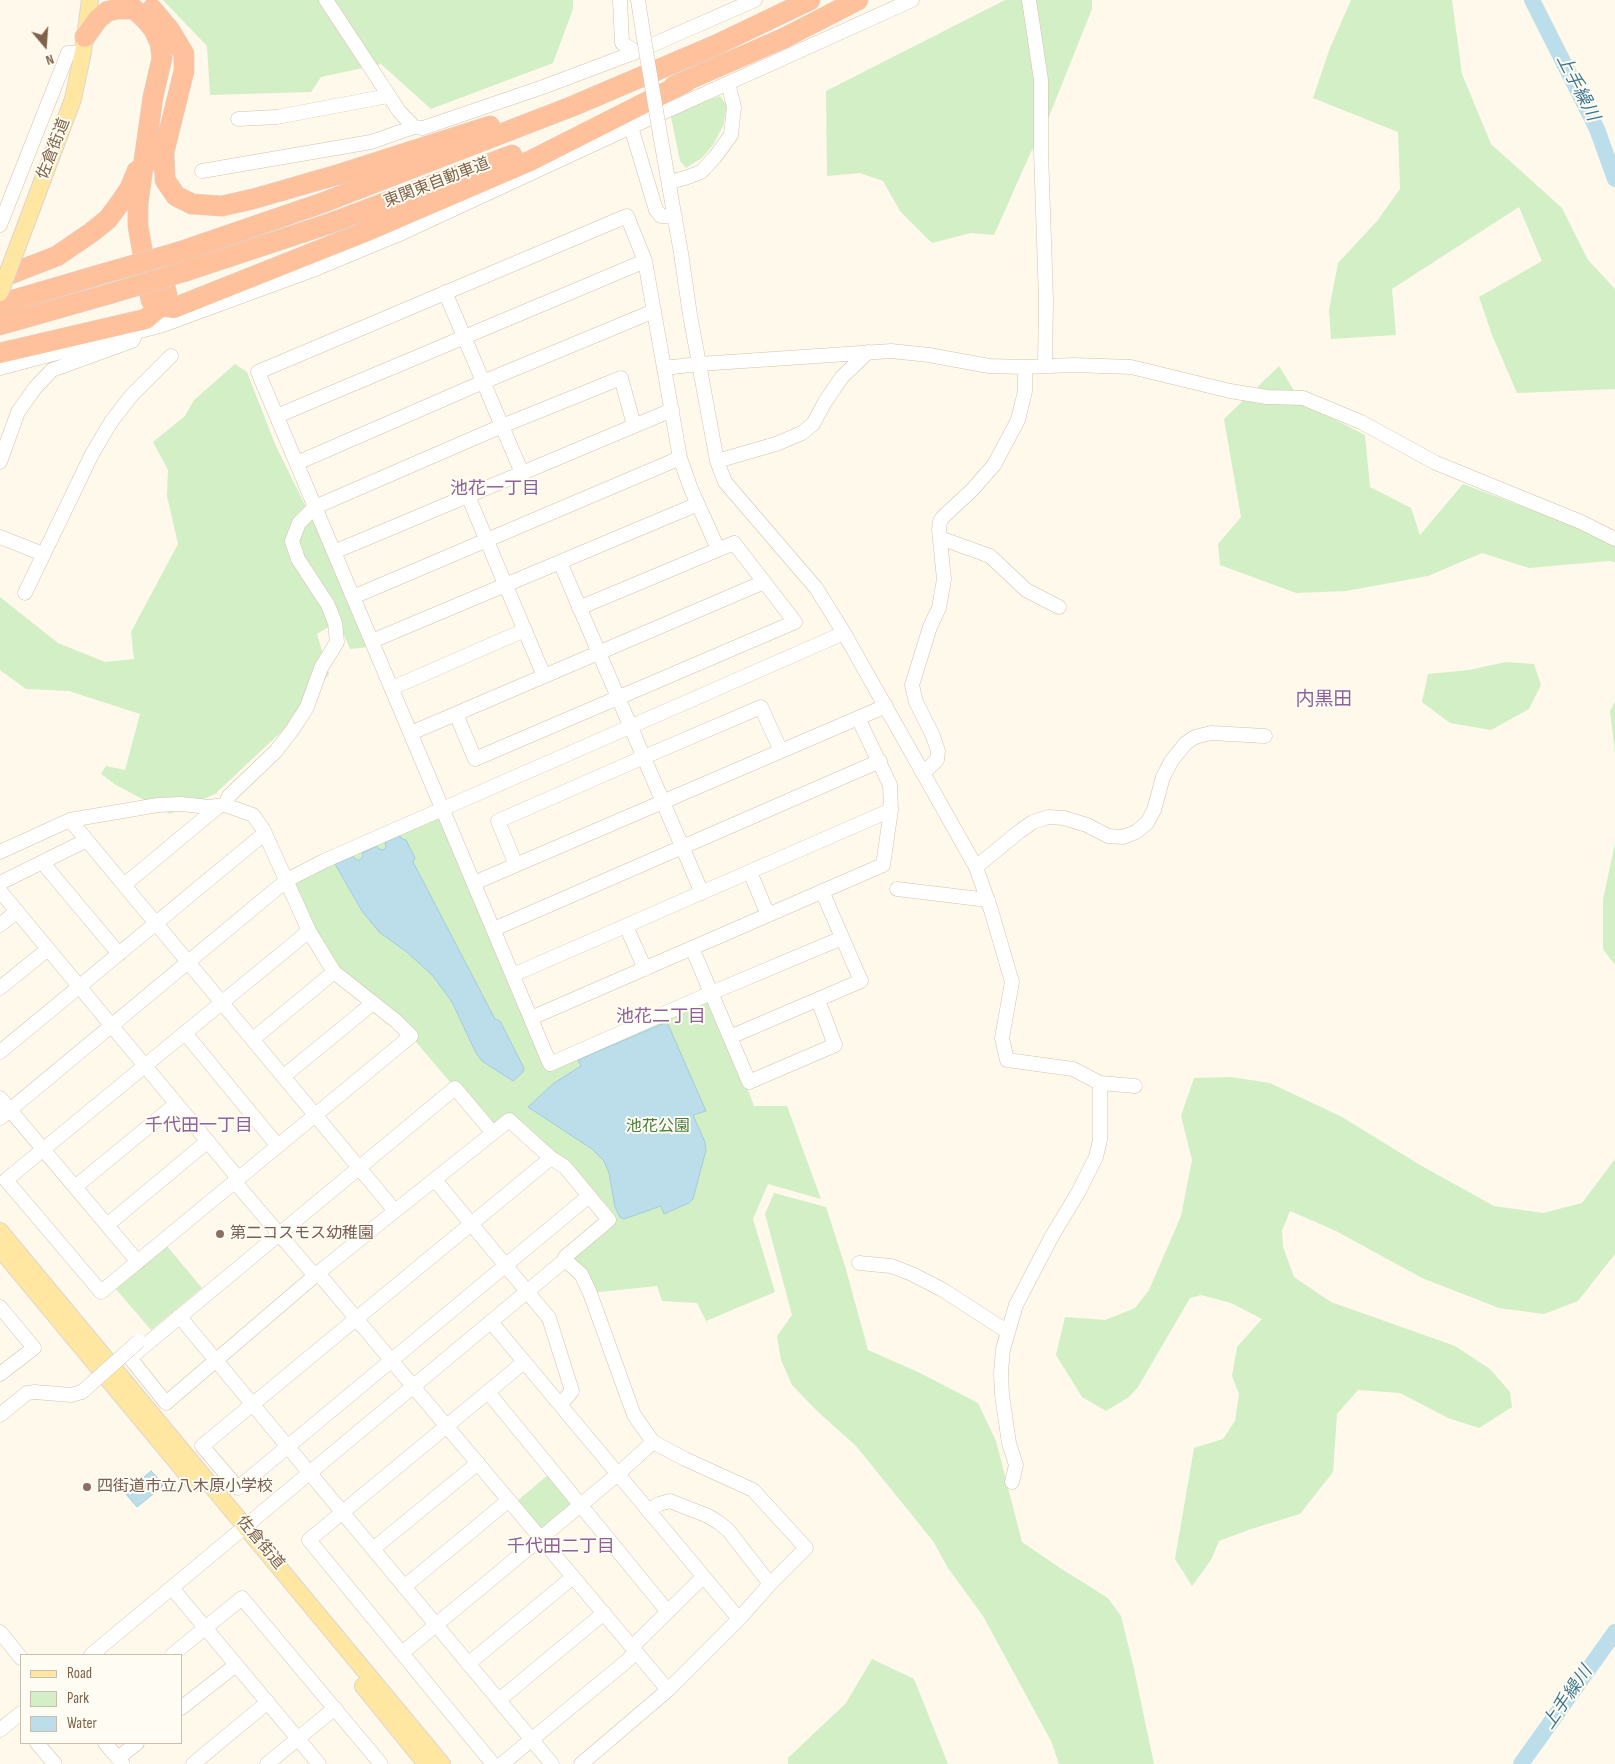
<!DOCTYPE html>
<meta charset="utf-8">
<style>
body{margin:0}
#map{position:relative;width:1615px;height:1764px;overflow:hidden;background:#fef9ea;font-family:"Sofia Sans Condensed",sans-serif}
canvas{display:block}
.legend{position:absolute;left:20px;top:1654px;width:162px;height:90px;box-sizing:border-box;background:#fffcf3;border:1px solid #cbbeaf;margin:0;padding:6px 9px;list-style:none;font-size:15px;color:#7d6249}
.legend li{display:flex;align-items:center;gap:10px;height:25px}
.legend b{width:25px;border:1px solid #cbbeaf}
.north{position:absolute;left:20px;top:20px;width:50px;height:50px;-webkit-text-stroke:4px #fffcf3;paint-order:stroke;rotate:162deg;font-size:14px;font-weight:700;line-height:20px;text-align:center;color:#7d6249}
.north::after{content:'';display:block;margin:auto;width:18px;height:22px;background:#7d6249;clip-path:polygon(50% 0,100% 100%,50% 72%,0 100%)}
</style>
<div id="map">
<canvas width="1615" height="1764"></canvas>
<ul class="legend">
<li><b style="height:6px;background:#ffe7a1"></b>Road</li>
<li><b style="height:14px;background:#d2efc6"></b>Park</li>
<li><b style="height:14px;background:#bcdeeb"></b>Water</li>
</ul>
<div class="north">N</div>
</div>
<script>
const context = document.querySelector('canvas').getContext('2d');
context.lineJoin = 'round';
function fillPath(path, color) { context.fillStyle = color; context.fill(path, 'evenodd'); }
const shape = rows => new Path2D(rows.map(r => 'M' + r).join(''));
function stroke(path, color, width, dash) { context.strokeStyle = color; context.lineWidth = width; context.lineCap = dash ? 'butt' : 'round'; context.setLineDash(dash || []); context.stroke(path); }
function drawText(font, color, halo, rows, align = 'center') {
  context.font = font + ' "Sofia Sans Condensed","Noto Sans JP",sans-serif'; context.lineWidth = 4; context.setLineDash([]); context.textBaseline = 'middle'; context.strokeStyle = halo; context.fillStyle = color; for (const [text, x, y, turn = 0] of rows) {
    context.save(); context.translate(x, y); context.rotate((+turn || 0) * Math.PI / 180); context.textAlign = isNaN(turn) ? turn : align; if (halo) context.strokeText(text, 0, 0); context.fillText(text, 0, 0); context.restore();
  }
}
const green = shape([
 [163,0,573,0,573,9,553,63,431,109,381,64,321,77,311,92,210,95,207,46],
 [1005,0,1092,0,1092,9,1046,124,1030,154,994,235,971,233,932,243,900,211,883,181,860,173,827,176,826,91],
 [1351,0,1452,0,1462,74,1491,144,1562,208,1588,260,1615,289,1615,389,1517,393,1492,335,1479,297,1542,261,1519,207,1392,289,1396,335,1331,339,1329,310,1338,263,1377,221,1400,189,1398,132,1313,98,1330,48],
 [720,96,727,106,723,126,713,145,702,158,686,168,680,161,671,117,697,104],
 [235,364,247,372,275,444,333,562,368,647,350,649,338,621,317,634,329,674,296,718,215,794,170,814,116,785,101,774,106,766,125,770,140,714,69,691,26,689,0,670,0,597,58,643,105,662,134,659,131,632,178,544,167,496,168,470,153,442,185,416,194,400],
 [1279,366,1301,402,1365,435,1370,487,1411,508,1420,535,1463,484,1537,512,1615,535,1615,562,1609,561,1529,568,1482,553,1428,576,1346,591,1296,593,1220,565,1218,544,1241,517,1224,419],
 [1506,662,1534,664,1541,685,1529,709,1491,730,1450,723,1422,702,1428,674,1469,670],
 [1615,701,1615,754,1610,711],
 [443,808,550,1063,711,993,754,1106,787,1106,821,1199,768,1184,753,1219,775,1292,706,1321,697,1303,662,1301,657,1286,590,1293,565,1257,604,1224,589,1196,509,1120,493,1133,411,1036,334,972,287,880],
 [1615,843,1615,965,1603,949,1603,900],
 [1231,1077,1270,1083,1342,1117,1420,1165,1494,1206,1543,1213,1582,1203,1615,1159,1615,1254,1578,1301,1544,1314,1499,1308,1422,1278,1336,1231,1290,1211,1282,1231,1283,1247,1294,1277,1331,1302,1455,1346,1490,1369,1510,1392,1512,1407,1479,1428,1448,1418,1400,1393,1358,1390,1337,1414,1333,1472,1300,1514,1251,1529,1219,1541,1211,1560,1192,1586,1175,1559,1194,1448,1223,1439,1235,1421,1239,1394,1232,1376,1237,1347,1262,1319,1231,1303,1201,1295,1190,1298,1138,1387,1129,1397,1106,1411,1082,1397,1056,1355,1065,1317,1105,1320,1135,1308,1149,1290,1181,1216,1192,1160,1181,1116,1194,1078],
 [774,1193,826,1207,845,1266,868,1350,920,1373,978,1403,996,1441,1022,1542,1060,1568,1108,1598,1121,1616,1134,1669,1154,1764,1059,1764,1051,1741,983,1616,948,1568,933,1541,856,1446,817,1411,792,1385,781,1360,777,1336,792,1315,765,1214],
 [166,1245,202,1288,151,1330,115,1288],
 [548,1475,573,1506,542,1531,517,1501],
 [872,1659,914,1679,948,1764,788,1764,788,1758,846,1703]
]);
const water = shape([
 [400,836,402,839,406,840,415,858,413,862,495,1019,500,1021,524,1068,523,1072,513,1081,482,1061,476,1053,452,1002,433,976,408,953,379,932,362,911,335,864,353,856,356,860,360,860,363,856,362,853,377,846,379,849,383,850,386,847,385,842,400,836],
 [667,1022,706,1111,693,1115,705,1142,706,1150,693,1199,689,1203,664,1214,661,1206,624,1219,620,1217,615,1207,609,1173,604,1161,592,1149,528,1107,554,1083,581,1066,578,1060,667,1022],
 [151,1471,164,1485,137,1507,125,1493,151,1471]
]);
const river = shape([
 [1532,0,1597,129,1615,179],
 [1521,1764,1615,1632]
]);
const minor = shape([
 [326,0,399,111,414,127,423,128,543,87,636,52,755,0],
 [620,0,622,43,636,52],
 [638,0,644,39],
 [1029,0,1041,80,1041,151,1046,300,1045,366],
 [238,119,277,117,388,96],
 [631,127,656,210,661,216,675,217],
 [660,134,681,253,690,315,717,461,725,482,816,588,844,633,976,867,991,910,1012,982,1002,1038,1007,1060,1073,1069,1100,1083,1135,1086],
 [202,171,371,142,414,127],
 [669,182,685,178,701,172,715,157,731,135,734,107,728,83],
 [0,225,68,53,83,52],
 [445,292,522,473],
 [0,368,163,325,310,271,402,233,631,127,912,0],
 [664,368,699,364,891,351,929,355,989,366,1025,367,1073,365,1131,367,1230,391,1267,397,1303,398,1361,422,1436,463,1581,522,1615,539],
 [277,416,645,261],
 [717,461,776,444,802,433,813,424,825,402,842,377,868,352],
 [0,462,18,412,35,388,52,370,132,341,134,338],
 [297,463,483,382,654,311],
 [468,496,544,676],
 [0,537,43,554],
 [940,538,990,556,1026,590,1059,607],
 [718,549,691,489,680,458,645,261,627,216,258,372,550,1064,711,993,842,938],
 [334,552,672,410],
 [560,562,702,893],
 [25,593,92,454,111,422,131,396,171,356],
 [353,597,680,458],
 [372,641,698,504],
 [392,688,525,630],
 [456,714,475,759,795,622,734,543,579,608],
 [411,733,764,582],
 [923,773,937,760,938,751,933,736,916,702,912,685,930,627,939,608,944,579,939,530,940,522,942,518,972,490,994,465,1018,420,1025,391,1025,367],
 [225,805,229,796,276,751,293,729,307,707,321,668,337,642,335,623,328,605,298,559,292,541,299,523,315,507,502,426,621,378,634,425],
 [70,820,395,1211],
 [0,852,70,820,158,805,181,804,209,807,225,805,253,815,263,829,309,931,334,972,396,1021,411,1036,101,1292,6,1180,309,931],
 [42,862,119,954],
 [516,865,498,821,644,757,761,707,781,751],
 [976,867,1020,831,1033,822,1048,817,1064,818,1087,825,1108,836,1123,837,1136,832,1147,823,1154,810,1163,777,1172,760,1186,743,1195,737,1211,733,1265,736],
 [750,872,768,915],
 [0,883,87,840],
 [474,883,886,706],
 [124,885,219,806],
 [897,889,988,900],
 [0,891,238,1178],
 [0,925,17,911],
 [626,926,645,969],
 [494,929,880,761],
 [692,948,749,1082,835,1045,818,1000],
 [513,975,891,810],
 [0,988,48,949],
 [531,1018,883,865,891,810,890,785,858,718],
 [185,1033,277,1145],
 [730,1037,861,981,822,891],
 [253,1039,334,972],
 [0,1052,265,833],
 [284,1076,373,1003],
 [0,1098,138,1262],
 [0,1118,287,880,326,860,844,633],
 [551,1158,202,1446,238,1488,589,1196],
 [435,1180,549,1318,572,1391,560,1405],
 [234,1181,315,1276],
 [75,1187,176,1104],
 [107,1225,208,1141],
 [565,1260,581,1274,590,1293,634,1415,653,1442,685,1459,753,1490,806,1548,770,1584,739,1619,668,1690,581,1764],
 [859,1263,891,1266,912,1274,943,1290,1008,1332],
 [318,1273,668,1690],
 [0,1307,34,1348,0,1374],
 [179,1316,552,1764],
 [491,1322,739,1619],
 [488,1392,668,1612],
 [0,1415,27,1393,35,1392],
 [1012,1482,1016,1465,1009,1443,1002,1395,1001,1373,1003,1349,1016,1305,1052,1236,1079,1191,1096,1157,1100,1140,1100,1083],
 [648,1511,659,1504,670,1501,708,1516,718,1522,728,1530,770,1584],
 [373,1549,478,1463],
 [404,1587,509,1500],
 [172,1588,319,1764],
 [0,1632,21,1658],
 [632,1647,703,1577],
 [402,1653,618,1474,653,1442],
 [91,1655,565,1260,565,1257,609,1220,565,1167,551,1158,509,1120,493,1133,395,1211,318,1273,166,1403,130,1358,455,1088,493,1133],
 [172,1655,242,1598,381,1764],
 [468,1664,573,1577],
 [499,1700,604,1613],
 [181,1708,236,1665],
 [0,1730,21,1713],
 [37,1743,55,1764],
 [105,1743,123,1764],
 [118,1758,137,1743],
 [193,1764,268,1702],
 [267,1764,335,1708],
 [493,1764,309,1540,524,1362],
 [502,1764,628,1660,636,1651]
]);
const major = shape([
 [14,256,73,99,83,52,90,0],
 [0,1231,442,1764],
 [0,1249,194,1483],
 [363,1686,426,1764]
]);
const highway = shape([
 [120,0,134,9,146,20,154,30,160,43,162,58,153,97,138,203,138,226,151,300,161,306,174,308,365,232,530,161,686,82],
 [152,9,169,29,184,54,184,71,161,164],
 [85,37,98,19,108,11,119,9,134,9],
 [674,86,784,38,858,0],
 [164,152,165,180,176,196,192,204,222,206,253,199,340,174,490,126],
 [182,251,322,203,573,106,716,45,810,0],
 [186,271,328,224,512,155],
 [0,278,57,256,92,232,108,219,120,203,130,188,137,171],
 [0,304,102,274],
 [0,325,109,294],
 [0,353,146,319,161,306,167,295,159,261]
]);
const minorBridge = shape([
 [644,39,660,134],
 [35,1392,71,1395,82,1392,139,1341]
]);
const majorBridge = shape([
 [0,293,14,256]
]);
const highwayBridge = shape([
 [102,274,182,251],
 [109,294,186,271]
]);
const markers = [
 [220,1234,5,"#8d6e63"],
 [87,1487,5,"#8d6e63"]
];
const streetNames = [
 ["佐倉街道",54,149,-69],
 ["東関東自動車道",437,183,-21],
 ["佐倉街道",260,1543,50]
];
const parkNames = [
 ["池花公園",658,1127]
];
const educationNames = [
 ["第二コスモス幼稚園",230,1234],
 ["四街道市立八木原小学校",97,1487]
];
const waterNames = [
 ["上手繰川",1577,88,63],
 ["上手繰川",1568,1698,-55]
];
const neighbourhoodNames = [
 ["池花一丁目",495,489],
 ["池花二丁目",661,1017],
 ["千代田一丁目",199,1126],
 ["千代田二丁目",561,1547]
];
const quarterNames = [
 ["内黒田",1324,700]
];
fillPath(green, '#d2efc6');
fillPath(water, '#bcdeeb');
stroke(water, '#a1cdde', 1);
stroke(river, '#bcdeeb', 16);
stroke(minor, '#d3c2ae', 15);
stroke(major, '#ddd6d0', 18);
stroke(highway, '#ddd6d0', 21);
stroke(minor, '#fff', 14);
stroke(major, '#ffe7a1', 16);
stroke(highway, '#fec19c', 20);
stroke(minorBridge, '#d3c2ae', 15, []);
stroke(majorBridge, '#ddd6d0', 18, []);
stroke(highwayBridge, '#ddd6d0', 21, []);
stroke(minorBridge, '#fff', 14);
stroke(majorBridge, '#ffe7a1', 16);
stroke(highwayBridge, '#fec19c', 20);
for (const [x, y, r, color] of markers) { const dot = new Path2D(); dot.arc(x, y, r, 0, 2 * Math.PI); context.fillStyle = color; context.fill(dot); stroke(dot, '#fffcf3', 2); }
drawText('16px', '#7d6249', '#fffcf3', streetNames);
drawText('16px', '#487e3d', '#fffcf3', parkNames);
drawText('16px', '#785e54', '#fffcf3', educationNames, 'left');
drawText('italic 18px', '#407a92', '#fffcf3', waterNames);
drawText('18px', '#8c6299', '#fffcf3', neighbourhoodNames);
drawText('19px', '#8c6299', '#fffcf3', quarterNames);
</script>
